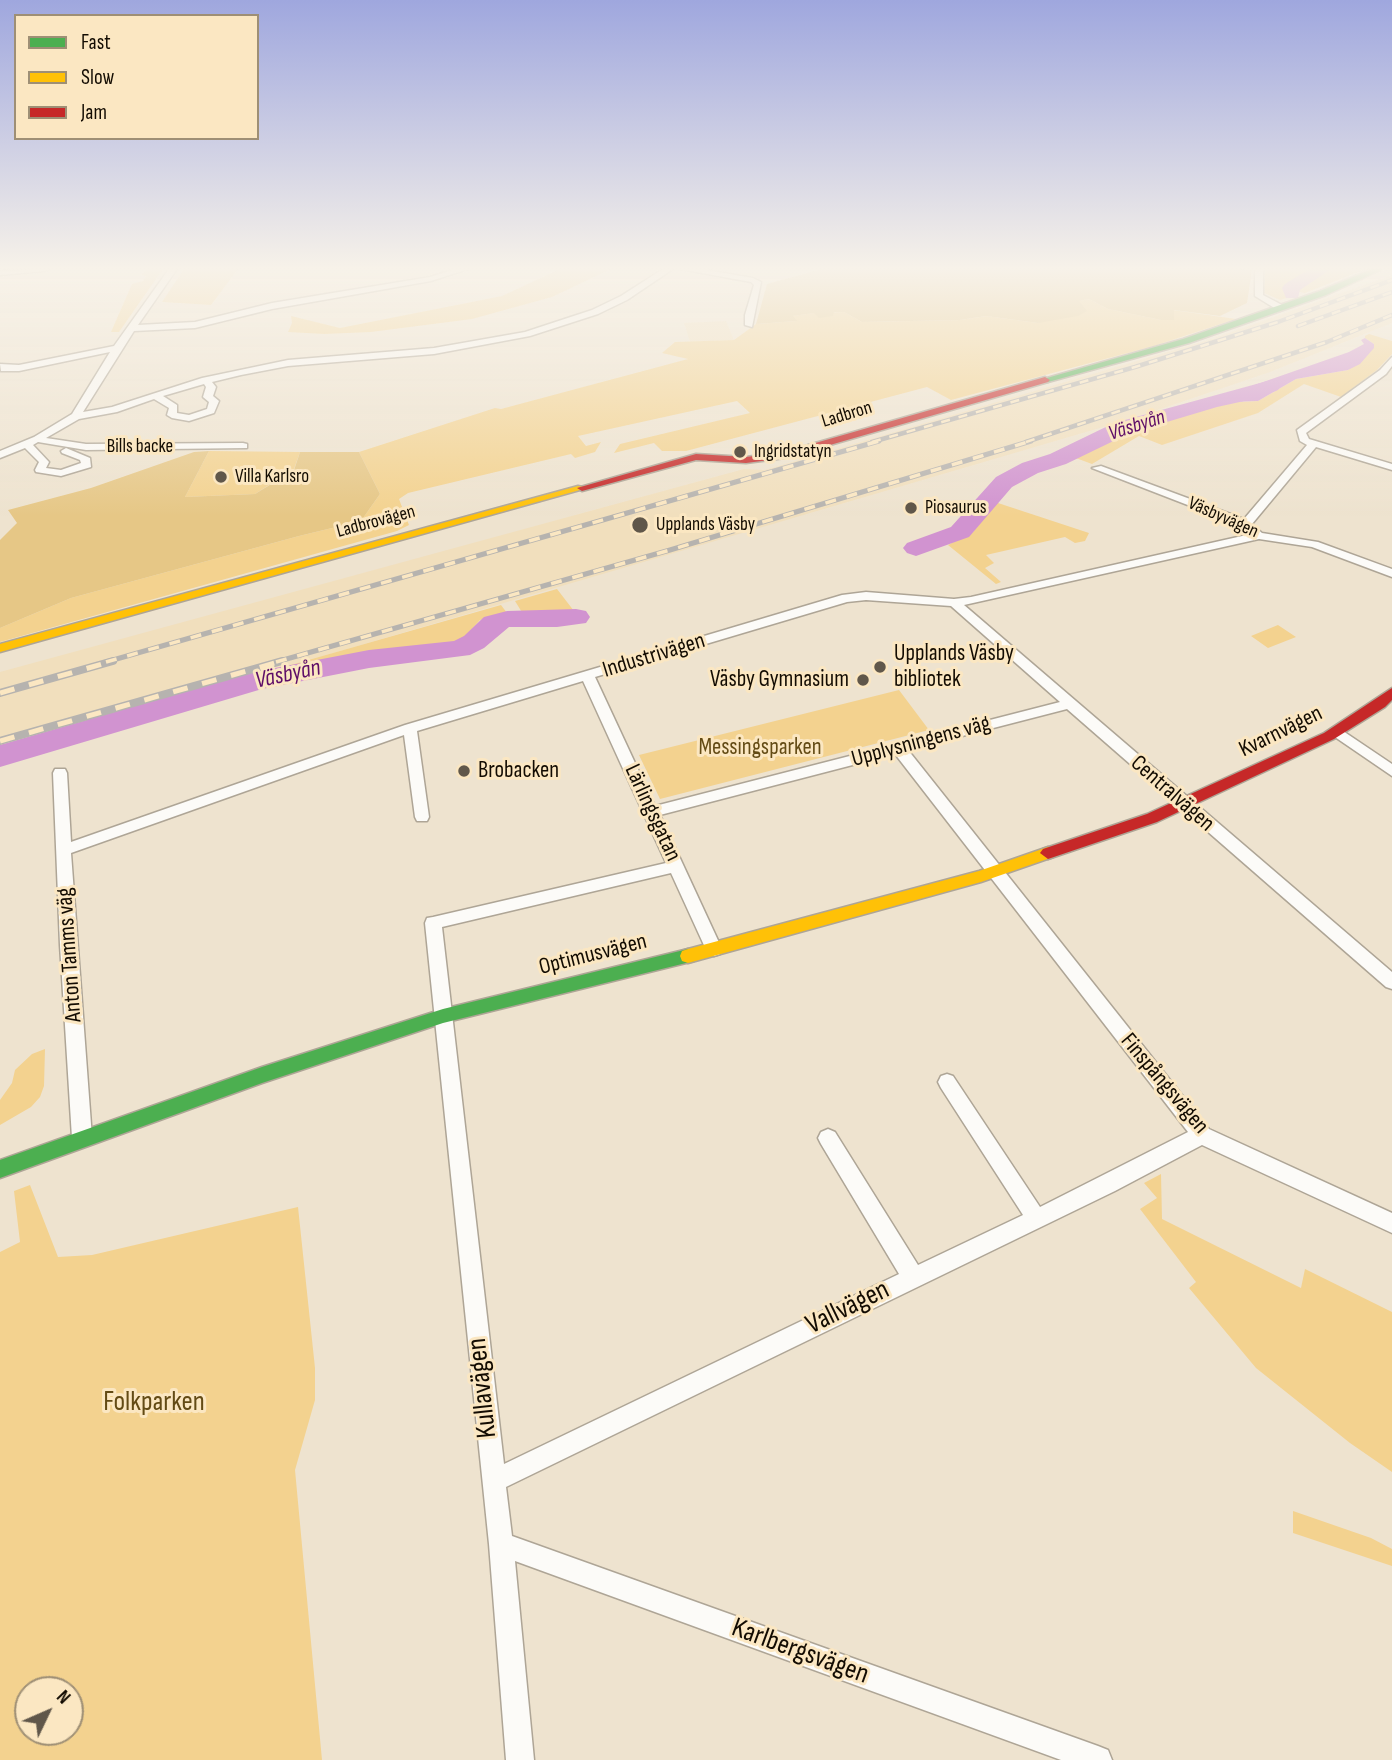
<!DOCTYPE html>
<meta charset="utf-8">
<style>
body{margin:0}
#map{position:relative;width:1392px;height:1760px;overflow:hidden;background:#eee3cf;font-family:"Sofia Sans Condensed",sans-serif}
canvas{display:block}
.legend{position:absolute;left:14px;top:14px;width:245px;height:126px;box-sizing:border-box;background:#fbe7c2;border:2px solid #9e8f75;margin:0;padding:9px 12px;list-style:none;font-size:21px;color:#130c02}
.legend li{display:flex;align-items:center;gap:14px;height:35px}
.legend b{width:35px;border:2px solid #9e8f75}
.north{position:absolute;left:14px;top:1676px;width:70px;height:70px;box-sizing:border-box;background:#fbe7c2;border:2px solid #9e8f75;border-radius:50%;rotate:46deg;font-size:19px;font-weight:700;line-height:28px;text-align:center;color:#130c02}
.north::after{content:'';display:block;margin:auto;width:24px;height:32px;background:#60574a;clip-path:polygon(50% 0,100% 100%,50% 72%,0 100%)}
</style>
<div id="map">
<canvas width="1392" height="1760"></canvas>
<ul class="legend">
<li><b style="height:9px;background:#4caf50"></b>Fast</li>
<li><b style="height:9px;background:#ffc107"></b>Slow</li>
<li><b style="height:9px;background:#c62828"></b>Jam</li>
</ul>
<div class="north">N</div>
</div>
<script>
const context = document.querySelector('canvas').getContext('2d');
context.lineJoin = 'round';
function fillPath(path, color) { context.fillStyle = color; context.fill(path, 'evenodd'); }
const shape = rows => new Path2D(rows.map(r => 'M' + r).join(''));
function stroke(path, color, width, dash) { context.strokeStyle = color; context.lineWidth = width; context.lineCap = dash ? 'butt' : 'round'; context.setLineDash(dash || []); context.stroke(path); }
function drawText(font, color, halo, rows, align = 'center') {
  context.font = font + ' "Sofia Sans Condensed",sans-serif'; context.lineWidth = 6; context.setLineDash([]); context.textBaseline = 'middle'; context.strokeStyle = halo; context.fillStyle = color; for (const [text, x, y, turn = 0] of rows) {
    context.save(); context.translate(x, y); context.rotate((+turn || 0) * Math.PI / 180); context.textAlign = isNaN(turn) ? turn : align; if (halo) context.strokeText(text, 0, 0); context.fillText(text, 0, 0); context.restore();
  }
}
const built = shape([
 [1392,275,1392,323,1270,372,1137,417,0,751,0,672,744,469,765,470,1212,339],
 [726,321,734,340,690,342,684,323]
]);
const green = shape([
 [146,269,163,269,119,332,111,332,132,284,143,281,146,276,141,275],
 [184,269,238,269,211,305,162,302],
 [560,269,611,269,552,297,472,319,371,332,324,334,288,332,292,323,291,316,340,328,502,296],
 [1265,269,1316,269,1286,287,1285,292,1290,297,1280,300,1264,293],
 [1327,269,1366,269,1305,293,1295,291],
 [1089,299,1108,309,1161,320,1173,310,1236,319,1154,346,951,400,927,387,686,451,662,451,654,443,614,453,620,444,750,413,737,401,578,436,586,446,601,442,595,452,575,458,571,454,408,493,399,499,409,525,397,531,0,642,0,628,71,598,299,536,361,521,380,494,359,452,495,408,501,409,688,359,662,353,675,342,734,340,756,324,796,321,792,316,814,313,844,312,862,322,960,320,986,316,1038,323,1078,301],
 [1369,334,1392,341,1392,354,1377,370,1341,397,1304,384,1258,413,1162,445,1139,436,1092,464,1073,457,1126,430,1192,413,1217,403,1258,401,1296,379,1348,370,1374,344,1365,338,1365,336],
 [209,451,300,452,294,469,255,494,185,497],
 [995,502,1089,533,1085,541,1075,543,1065,537,986,555,994,563,985,568,1001,582,996,584,948,545,973,532],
 [557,589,574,611,523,614,515,601],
 [501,605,507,613,480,620,463,639,454,644,371,651,270,671],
 [1278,625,1296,637,1268,648,1251,636],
 [899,690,929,730,660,799,639,755],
 [45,1049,44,1086,40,1097,31,1107,0,1125,0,1100,12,1083,15,1070,32,1054],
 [1161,1174,1162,1219,1301,1288,1305,1269,1392,1312,1392,1472,1350,1443,1256,1368,1189,1288,1196,1282,1140,1209,1157,1198,1144,1183],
 [30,1185,58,1257,92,1255,298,1207,315,1368,315,1400,295,1470,322,1760,0,1760,0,1252,20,1242,14,1191],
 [28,1690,70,1690,70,1732,28,1732],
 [1293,1511,1371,1538,1392,1549,1392,1566,1293,1533]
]);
const forest = shape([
 [821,269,1238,269,1252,270,1247,303,1220,316,1174,310,1174,320,1161,320,1108,309,1089,299,1079,301,1087,311,1078,316,1038,323,986,316,960,320,862,322,844,312,834,312,833,316,819,318,814,313,793,316,797,321,756,324,767,284],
 [209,451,185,497,255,494,294,470,300,452,359,452,380,494,361,521,299,536,71,598,0,628,0,540,17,523,8,510,91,488,194,452]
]);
const water = shape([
 [1365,338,1374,344,1374,348,1360,364,1348,370,1296,379,1258,401,1229,402,1223,396,1349,352,1364,344,1361,340]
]);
const river = shape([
 [1309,269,1331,269,1300,290,1298,298,1286,298,1282,288,1285,284,1309,269],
 [1271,380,1278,382,1281,386,1278,390,1258,398,1217,407,1130,433,1066,464,1038,473,1012,487,969,537,916,556,907,553,903,548,907,543,951,527,996,477,1022,463,1050,454,1114,423,1271,380],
 [576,609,586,611,590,617,586,623,557,627,509,627,484,648,470,655,369,668,262,689,0,767,0,745,249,673,369,650,454,641,464,636,484,617,507,611,576,609]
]);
const street = shape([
 [49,269,45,271,0,275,0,271,49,269],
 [169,269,177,269,138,325,195,322,272,303,430,277,455,269,468,269,431,281,272,309,195,328,134,331,83,412,112,407,202,378,288,360,434,348,525,332,592,310,621,296,663,269,673,269,627,300,598,314,530,336,434,354,288,366,241,375,212,382,216,387,213,396,219,401,214,413,189,421,172,418,167,415,169,408,154,399,117,412,79,419,46,438,86,444,243,443,247,444,247,448,86,450,38,442,33,445,49,462,46,468,61,470,81,463,80,460,62,453,61,451,66,448,90,458,91,467,61,476,36,472,35,470,39,462,25,448,0,458,0,451,34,437,72,414,110,352,19,371,1,371,0,364,19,365,114,346,169,269],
 [204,384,206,387,203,397,209,402,207,409,189,415,177,413,177,405,163,396,204,384],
 [680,269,701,269,753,278,761,282,752,327,745,325,745,315,754,285,751,282,680,269],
 [1255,269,1263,269,1263,295,1282,305,1282,309,1276,309,1255,296,1255,269],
 [1392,357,1392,366,1386,374,1306,433,1309,439,1392,464,1392,470,1316,447,1252,524,1262,533,1318,542,1392,569,1392,577,1312,547,1259,539,964,605,1392,972,1392,989,1386,987,1067,709,908,750,1209,1129,1392,1213,1392,1233,1202,1145,1115,1191,506,1487,512,1536,1098,1746,1108,1750,1112,1760,1061,1760,515,1561,534,1760,506,1760,489,1544,425,923,427,918,433,917,666,863,583,681,417,731,429,817,427,821,417,821,415,817,404,735,71,853,92,1138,89,1144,82,1147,75,1144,72,1138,60,945,53,773,55,769,65,769,67,773,71,842,405,725,842,595,866,592,954,599,971,597,1251,534,1242,526,1092,468,1101,466,1244,519,1307,445,1300,441,1297,430,1380,370,1392,357],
 [866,600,951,606,1060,702,655,806,595,677,847,602,866,600],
 [895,754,1188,1132,1040,1207,953,1076,947,1074,941,1076,938,1082,941,1088,1023,1215,918,1265,835,1132,828,1129,821,1132,818,1138,821,1144,899,1274,504,1464,442,927,671,873,708,954,714,956,720,954,722,949,660,815,895,754],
 [1337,727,1392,764,1392,776,1332,735,1330,732,1337,727]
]);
const fast = shape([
 [1372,269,1383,269,1326,295,1189,343,1048,382,1040,380,1183,339,1320,291,1372,269],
 [688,949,694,951,696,956,694,961,443,1023,262,1083,0,1178,0,1160,262,1067,443,1009,688,949]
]);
const slow = shape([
 [578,486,587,488,0,652,0,644,578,486],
 [1048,847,1053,849,1056,853,1053,857,981,882,688,963,682,961,680,956,682,951,688,949,979,871,1048,847]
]);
const jam = shape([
 [1045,377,1050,380,1048,382,785,458,746,463,696,460,582,491,577,488,696,454,746,457,784,452,1045,377],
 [1392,688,1392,700,1385,707,1334,739,1157,822,1048,859,1040,853,1043,849,1147,814,1324,733,1392,688]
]);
const railFar2 = shape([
 [1298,326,1392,292],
 [872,442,1135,367,1278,322,1392,280],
 [1026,442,1327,342,1392,315]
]);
const railFar1 = shape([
 [106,662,879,441],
 [276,662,670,550,1031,441]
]);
const rail = shape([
 [0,693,113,661],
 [0,741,282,661]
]);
const markers = [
 [740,452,7,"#60574a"],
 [221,477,7,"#60574a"],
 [911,508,7,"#60574a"],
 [640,525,9,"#60574a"],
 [880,667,7,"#60574a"],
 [863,680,7,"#60574a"],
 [464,771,7,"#60574a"]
];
const farStreetnames = [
 ["Ladbron",847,415,-17],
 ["Bills backe",140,447],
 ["Väsbyvägen",1223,518,24],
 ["Ladbrovägen",376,522,-15]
];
const farPoinames = [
 ["Ingridstatyn",754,452],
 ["Villa Karlsro",235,477],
 ["Piosaurus",925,508],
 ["Upplands Väsby",656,525]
];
const farWaternames = [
 ["Väsbyån",1137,426,-18]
];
const poiNames = [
 ["Upplands Väsby",894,654],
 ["bibliotek",894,680],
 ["Väsby Gymnasium",849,680,"right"],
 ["Brobacken",478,771]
];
const streetNames = [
 ["Industrivägen",654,656,-17],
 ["Kvarnvägen",1281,732,-26],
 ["Upplysningens väg",921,742,-15],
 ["Centralvägen",1172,794,41],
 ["Lärlingsgatan",652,813,65],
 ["Anton Tamms väg",70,955,-94],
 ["Optimusvägen",593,955,-14],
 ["Finspångsvägen",1164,1084,50]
];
const parkNames = [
 ["Messingsparken",760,748]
];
const waterNames = [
 ["Väsbyån",288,675,-12]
];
const nearStreetnames = [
 ["Vallvägen",848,1308,-26],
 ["Kullavägen",483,1388,-96],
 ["Karlbergsvägen",800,1652,20]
];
const nearParknames = [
 ["Folkparken",154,1403]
];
fillPath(built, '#f1dfbd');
fillPath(green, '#f3d28f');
fillPath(forest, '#e6c786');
fillPath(water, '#d193d0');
fillPath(river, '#d193d0');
stroke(street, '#aea596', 3);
stroke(fast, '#aea596', 3);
stroke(slow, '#aea596', 3);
stroke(jam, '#aea596', 3);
fillPath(street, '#fcfbf8');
fillPath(fast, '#4caf50');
fillPath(slow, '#ffc107');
fillPath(jam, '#c62828');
stroke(railFar2, '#b6b3af', 4.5);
stroke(railFar1, '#b6b3af', 5);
stroke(rail, '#b6b3af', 8);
stroke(railFar2, '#fbe7c2', 2.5, [9]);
stroke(railFar1, '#fbe7c2', 3.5, [11]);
stroke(rail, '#fbe7c2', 5, [15]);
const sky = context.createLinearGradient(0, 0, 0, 516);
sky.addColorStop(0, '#9fa7de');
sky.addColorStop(0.52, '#f7f2e9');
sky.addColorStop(1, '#f7f2e900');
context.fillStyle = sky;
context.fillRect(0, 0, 1392, 516);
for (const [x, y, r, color] of markers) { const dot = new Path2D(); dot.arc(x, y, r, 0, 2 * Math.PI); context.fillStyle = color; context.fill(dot); stroke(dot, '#fbe7c2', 2.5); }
drawText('19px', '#130c02', '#fbe7c2', farStreetnames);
drawText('19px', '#130c02', '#fbe7c2', farPoinames, 'left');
drawText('italic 21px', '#5e0d68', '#fbe7c2', farWaternames);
drawText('23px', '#130c02', '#fbe7c2', poiNames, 'left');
drawText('23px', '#130c02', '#fbe7c2', streetNames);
drawText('23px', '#634b15', '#fbe7c2', parkNames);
drawText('italic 24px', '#5e0d68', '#fbe7c2', waterNames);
drawText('28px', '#130c02', '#fbe7c2', nearStreetnames);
drawText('28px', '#634b15', '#fbe7c2', nearParknames);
</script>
